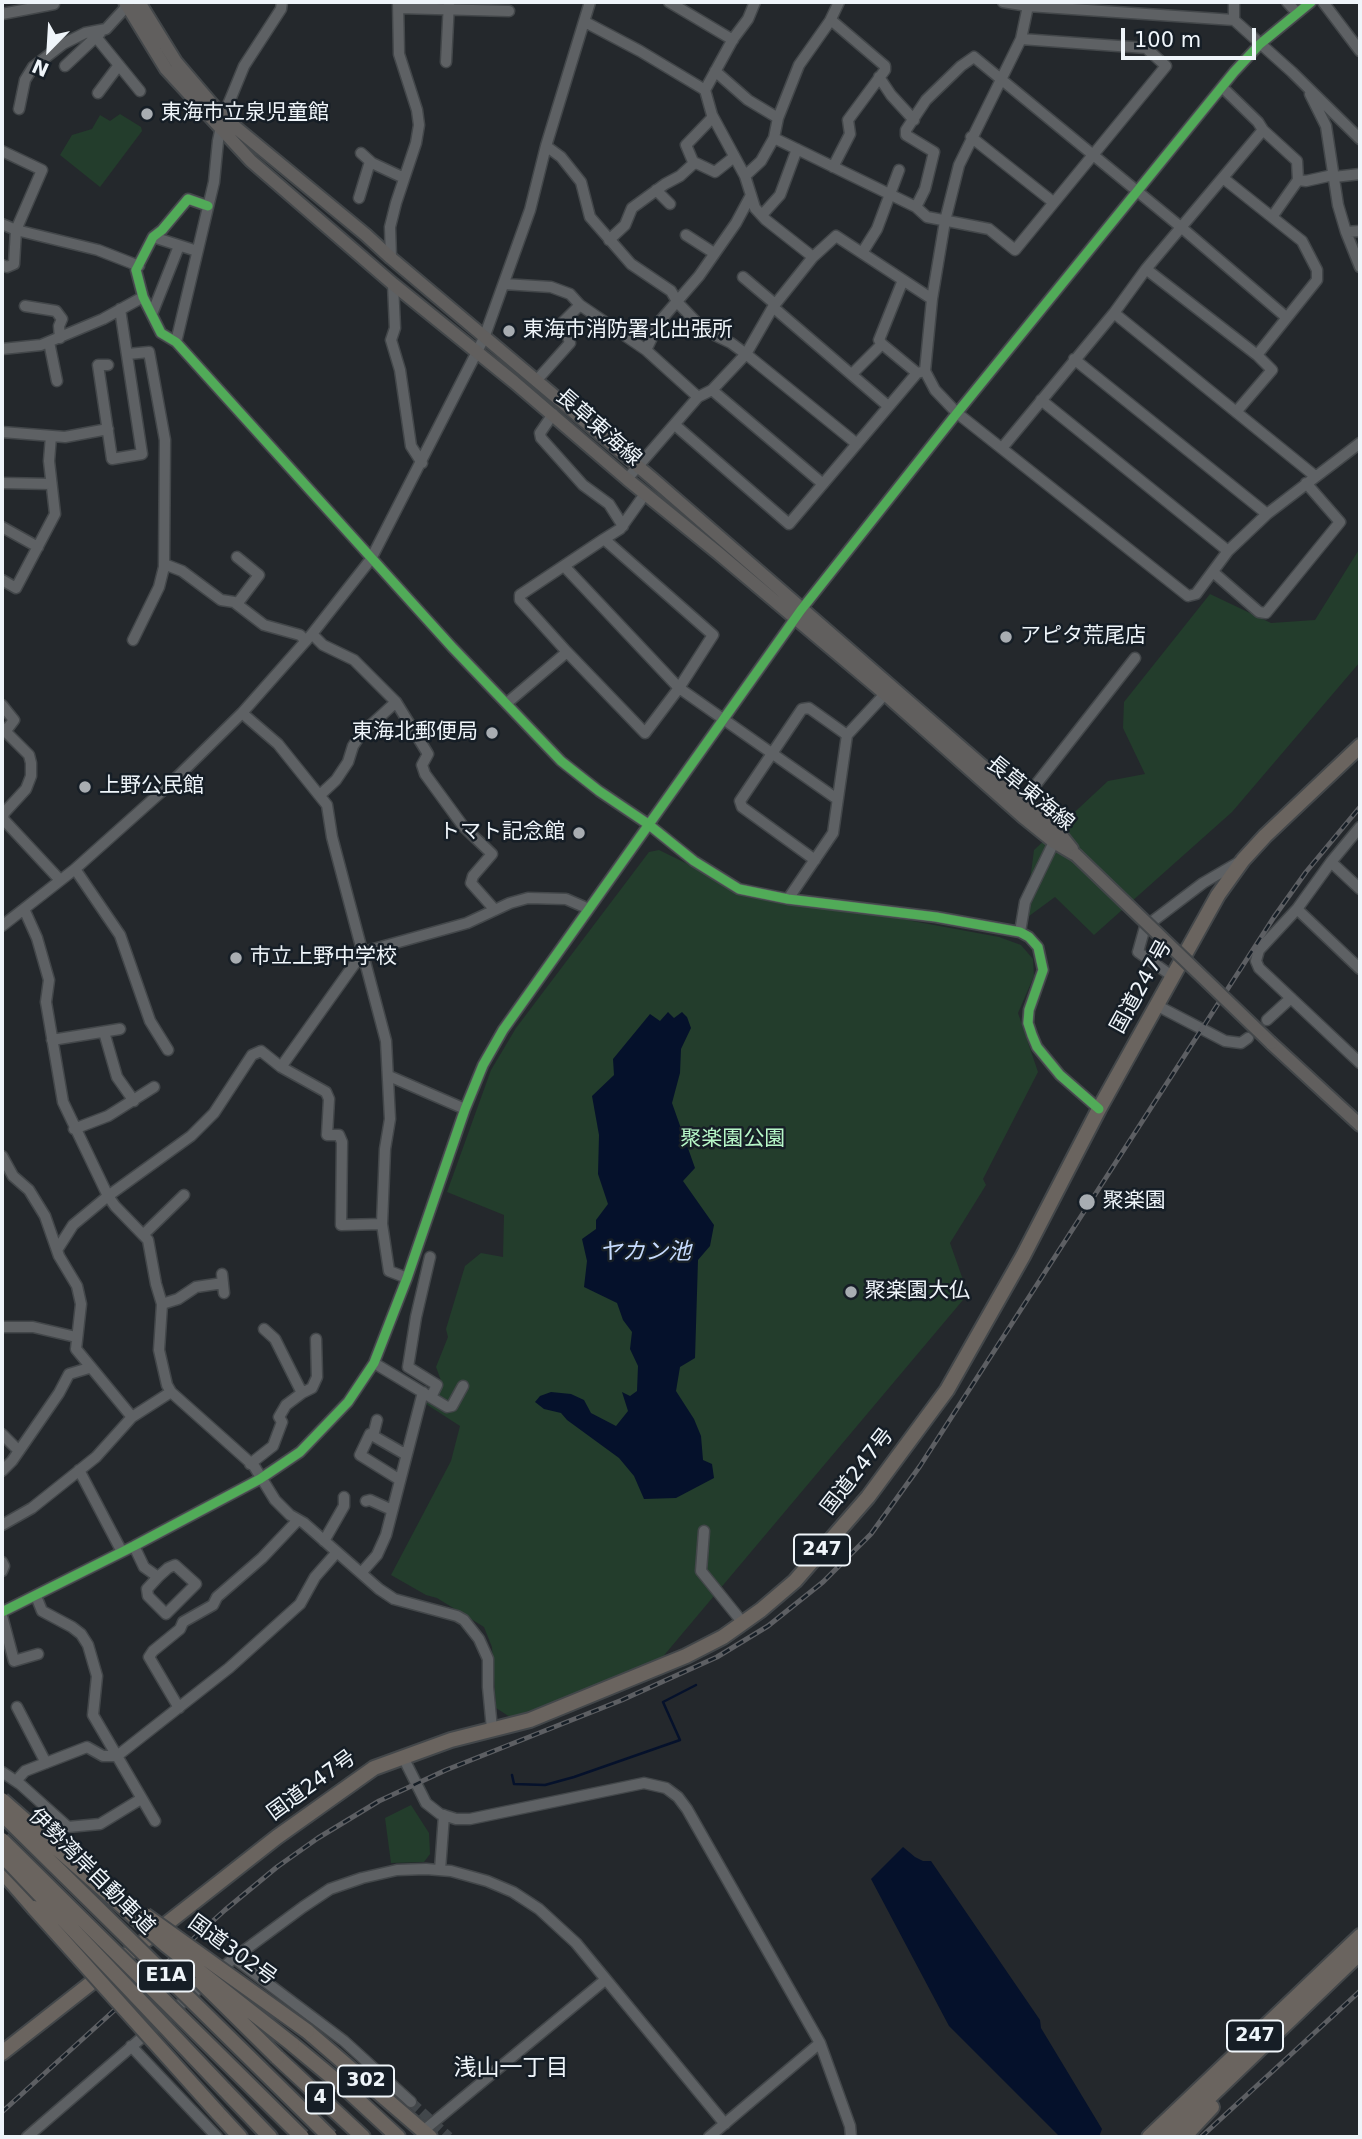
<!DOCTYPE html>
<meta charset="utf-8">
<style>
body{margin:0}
#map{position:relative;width:1362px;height:2139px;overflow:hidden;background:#24282c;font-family:"DejaVu Sans",sans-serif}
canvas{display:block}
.frame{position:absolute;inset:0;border:4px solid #eff5fa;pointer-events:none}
.north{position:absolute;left:14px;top:14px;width:70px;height:70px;-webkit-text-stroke:5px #161e26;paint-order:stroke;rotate:204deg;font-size:19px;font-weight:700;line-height:28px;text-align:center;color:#eff5fa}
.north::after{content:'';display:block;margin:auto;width:24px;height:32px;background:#eff5fa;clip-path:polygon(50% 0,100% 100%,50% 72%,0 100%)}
.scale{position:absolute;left:1121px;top:28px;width:135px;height:32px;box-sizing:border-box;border:4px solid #eff5fa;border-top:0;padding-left:9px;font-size:21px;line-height:24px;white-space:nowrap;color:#eff5fa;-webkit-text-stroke:5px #161e26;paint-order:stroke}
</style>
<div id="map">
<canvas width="1362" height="2139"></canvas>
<div class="frame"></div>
<div class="north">N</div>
<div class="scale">100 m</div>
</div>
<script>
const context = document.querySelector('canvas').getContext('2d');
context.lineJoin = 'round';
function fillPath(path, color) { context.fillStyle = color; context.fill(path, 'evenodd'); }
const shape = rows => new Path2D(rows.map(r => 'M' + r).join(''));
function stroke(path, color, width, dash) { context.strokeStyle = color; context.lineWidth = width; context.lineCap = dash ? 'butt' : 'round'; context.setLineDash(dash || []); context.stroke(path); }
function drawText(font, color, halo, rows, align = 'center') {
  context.font = font + ' "DejaVu Sans","Noto Sans JP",sans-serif'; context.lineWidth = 5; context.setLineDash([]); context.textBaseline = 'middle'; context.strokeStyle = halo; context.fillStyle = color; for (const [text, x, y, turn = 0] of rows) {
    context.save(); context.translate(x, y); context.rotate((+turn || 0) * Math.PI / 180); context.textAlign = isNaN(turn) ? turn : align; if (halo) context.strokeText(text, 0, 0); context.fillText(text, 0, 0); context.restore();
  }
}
const green = shape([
 [120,114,141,127,142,131,100,187,60,155,72,135,92,129,100,115,110,121],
 [1360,548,1360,662,1232,812,1094,935,1055,897,1025,919,1034,850,1108,781,1145,774,1123,728,1124,702,1210,594,1271,623,1315,620],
 [659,850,739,889,999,937,1021,945,1033,959,1034,976,1018,1013,1038,1072,983,1179,986,1185,950,1243,968,1294,650,1672,510,1717,496,1708,492,1647,484,1627,437,1598,426,1595,391,1575,451,1461,460,1426,426,1404,443,1386,436,1367,448,1337,446,1329,465,1266,481,1253,503,1257,504,1215,447,1192,491,1070,516,1028,649,852],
 [411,1805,429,1833,430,1854,424,1862,391,1863,385,1818]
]);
const water = shape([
 [668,1012,674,1018,682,1012,687,1017,691,1028,681,1049,680,1073,672,1103,695,1168,683,1181,714,1225,710,1246,698,1260,695,1358,680,1367,676,1391,694,1419,701,1436,703,1460,712,1464,714,1478,676,1498,644,1499,634,1476,619,1458,567,1420,561,1413,544,1409,535,1402,540,1396,551,1392,571,1394,584,1400,591,1413,616,1426,628,1411,622,1392,630,1396,637,1391,638,1366,630,1349,632,1332,623,1320,617,1303,584,1287,587,1261,582,1239,596,1229,596,1220,608,1204,598,1174,599,1135,592,1096,614,1075,613,1059,650,1014,660,1021],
 [903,1847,915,1857,923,1861,931,1861,1040,2020,1041,2028,1102,2129,1099,2137,1060,2137,949,2026,871,1879]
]);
const stream = shape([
 [512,1775,514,1784,545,1785,574,1777,680,1740,663,1702,696,1685]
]);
const minorTunnel = shape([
 [411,2102,449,2137]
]);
const minor = shape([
 [669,2,733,40],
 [1003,2,1028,6,1234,20],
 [1234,2,1234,20,1292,72,1360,139],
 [1287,2,1297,13],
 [1323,2,1360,51],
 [1028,6,1021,39,959,165,945,221,932,299,925,371,935,390,957,413,1188,596,1196,594,1228,551,1267,514,1360,443],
 [399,8,509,11],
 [2,14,54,4],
 [831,20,885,66,885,70,848,120,850,134,833,167],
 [585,22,640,51,705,90,712,115,745,176,751,195,736,223,699,276,660,321,646,350],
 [96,37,140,91],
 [446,62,449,2],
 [65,66,100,33],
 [715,71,748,100,778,118],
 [879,77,891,95,914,120],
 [1222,87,1258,122,1263,130],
 [705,90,733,39,748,19,755,2],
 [98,93,119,65],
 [1310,94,1326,126,1338,205,1346,232,1360,267],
 [19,109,25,80,33,67,63,44,85,33,106,29,127,6],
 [971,137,1053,202],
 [774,138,916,207,927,217,989,229,1015,250,1166,66,1146,48,1021,39],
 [546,146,561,157,581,182,590,217,631,264,671,291,678,303,704,330,731,343,746,354,857,444],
 [2,151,42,170,16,230,14,264,7,267,2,265],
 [361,153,372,163,404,178],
 [694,164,686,145,713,117],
 [745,176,761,161,774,138,778,118,799,65,830,21,839,2],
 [1334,177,1360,174],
 [1223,178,1302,241,1317,270,1317,280,1257,355],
 [1298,180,1306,181,1333,175],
 [656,190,670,204],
 [751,195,755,208,766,220,813,257],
 [359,198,369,165,372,163],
 [208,206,188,199,162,230,153,237,136,270,143,297,161,333,176,342,452,647,561,761,599,791,648,824,694,861,739,889,788,899,936,917,1020,932,1029,937,1038,947,1043,970,1029,1010,1028,1023,1032,1035,1037,1047,1060,1075,1099,1109],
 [916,207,925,189,934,152,906,135,906,130,926,100,961,66,974,57,1182,228,1286,317],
 [762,215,780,195,797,149],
 [2,224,16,230,98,250,139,266],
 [1346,232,1360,231],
 [686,235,714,253],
 [153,237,197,251],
 [609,240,625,225,632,208,665,184,680,176,692,165,696,163,715,172,734,157],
 [862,253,877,229,899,170],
 [391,258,390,227,396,203,416,143,419,125,417,110,399,54,398,2],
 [1146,269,1257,355,1272,370,1236,412],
 [743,277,775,304],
 [393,284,395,328,391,340,400,370,411,446,422,463],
 [504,284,551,287,570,294,580,305,646,350,698,397],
 [25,306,56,311,62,319,59,326,60,338],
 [773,307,888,406],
 [1114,313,1315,476],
 [152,314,179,246],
 [49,342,57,381],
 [176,342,214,182,218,141,223,117,244,66,281,9,282,2],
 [882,344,879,340,903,280],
 [2,349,41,345,103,319,143,297],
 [128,354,149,352,165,440,164,567,159,587,133,640],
 [1074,359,1267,514],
 [108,365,98,365,112,459,142,454,120,309],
 [852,374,882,344,917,373],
 [536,381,570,343,563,322,580,305],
 [712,390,823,484],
 [1041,400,1228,551],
 [553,414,540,433,541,438,583,485,609,504,623,526],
 [675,425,789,524,917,373,925,371],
 [2,432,65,437,108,429],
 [1002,448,1114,313,1146,269,1263,130,1297,161,1298,180,1272,217],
 [627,479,698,397,712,390,746,354,773,307,813,257,836,236,932,299],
 [2,483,51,484],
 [2,527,38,547],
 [604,539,713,635,679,688,645,733,567,652,520,600,520,595,604,539,620,529,645,494],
 [164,564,182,571,221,600,234,602,264,625,300,635,306,641],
 [564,566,679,688,837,799],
 [1213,572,1259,612,1266,613,1340,522,1306,483],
 [2,580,16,588,55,514,49,461,51,436],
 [237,604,259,575,237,557],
 [312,634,323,645,354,660,396,702,428,754,422,765,425,774,463,826,492,854,473,876,471,883,495,910],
 [507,703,567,652],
 [2,705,14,720,5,732],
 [242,713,278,744,327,805,332,837,386,1041,390,1119,385,1149,382,1224,389,1271,407,1278],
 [2,728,29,755,31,763,31,776,26,789,4,813,3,819,60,880],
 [320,795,336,780,348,762,353,746,361,734,396,702],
 [1023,801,1135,658],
 [1360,827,1331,862,1297,909,1259,950,1256,961,1259,968,1360,1063],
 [815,860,742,807,740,801,802,709,809,708,847,735],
 [1331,862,1360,889],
 [75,869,120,935,150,1021,168,1050],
 [788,899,833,833,847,735,885,694],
 [24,909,37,938,49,980,46,1002,63,1102,108,1196,115,1206,148,1240,156,1284,162,1304,159,1350,167,1385,171,1392,254,1466,275,1500,290,1515,304,1523,379,1589,394,1599,457,1616,464,1620,479,1639,488,1659,488,1687,492,1729],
 [1297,909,1360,969],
 [2,926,75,869,169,785,242,713,312,634,371,559,484,338,530,210,546,146,590,2],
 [1020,932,1025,902,1054,842],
 [1172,976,1138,952,1145,927,1203,883,1239,862],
 [1156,1005,1225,1041,1241,1043,1248,1038],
 [1267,1020,1291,998],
 [104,1032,117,1077,134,1101],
 [52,1040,120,1029],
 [281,1067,363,952,467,923,510,903,528,898,566,899,589,909],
 [389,1076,465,1109],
 [74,1129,108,1116,154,1087],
 [2,1156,13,1176,29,1190,45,1216,59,1256,77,1286,81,1304,76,1349,132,1417],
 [144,1234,184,1195],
 [57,1250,73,1225,108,1196,191,1136,214,1113,252,1055,261,1051,281,1067,326,1092,329,1099,327,1135,339,1135,342,1142,341,1225,382,1224],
 [430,1257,416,1317,408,1367,437,1385,431,1397],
 [222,1274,224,1293],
 [162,1304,178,1299,196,1287,223,1283],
 [2,1327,33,1327,76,1337],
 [374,1363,447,1407,452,1406,463,1386],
 [302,1393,312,1388,317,1377,316,1339],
 [2,1434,19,1451],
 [373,1436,377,1420],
 [250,1464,273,1446,282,1422,279,1417,286,1405,302,1393,275,1339,264,1329],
 [79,1470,122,1552],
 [2,1471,12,1461,59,1393,69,1374,89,1368],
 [400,1480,360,1455,370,1434,403,1453,408,1450],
 [366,1501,370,1500,392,1510],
 [2,1525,32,1508,96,1457,132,1417,171,1392],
 [704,1531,701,1571,743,1623],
 [324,1541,344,1506,344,1497],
 [134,1546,144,1567,158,1577,168,1568,175,1565,196,1584,166,1614,148,1596,147,1589,158,1577],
 [2,1562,4,1566,2,1571],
 [362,1572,377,1555,386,1535,423,1392],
 [36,1596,42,1611,72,1627,81,1634,88,1645,97,1676,93,1715,117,1756,229,1668,300,1604,315,1577,337,1552],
 [2,1612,134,1546,260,1479,300,1452,348,1402,374,1363,407,1278,465,1109,483,1065,503,1030,801,610,957,413,1234,72,1260,44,1311,2],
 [2,1616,14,1661,38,1654],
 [17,1707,46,1763],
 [179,1708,149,1657,153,1651,180,1629,183,1622,213,1605,217,1597,262,1558,298,1520],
 [403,1757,426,1803,440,1814,456,1819,470,1819,644,1783,666,1788,678,1797,687,1809,820,2043,850,2126,851,2137],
 [2,1772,20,1784,68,1827,100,1824,141,1799],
 [16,1781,25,1771,87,1747,103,1756,117,1756,155,1821],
 [440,1870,444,1815],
 [234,1958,344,2041,411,2102],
 [131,2046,217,2137],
 [423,2131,605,1980],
 [27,2137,234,1958,303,1907,330,1889,362,1878,397,1870,426,1869,451,1871,487,1881,513,1892,539,1909,576,1943,725,2124],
 [709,2137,820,2043]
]);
const major = shape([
 [125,2,166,69,251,161,393,284,514,382,627,479,718,553,885,694,1023,817,1054,842,1076,855],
 [139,2,176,62,223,117,366,235,391,258,653,479,1023,801,1060,834,1072,849],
 [1271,1043,1360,1125]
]);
const highway = shape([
 [2,1871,34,1908],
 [307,2031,430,2137],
 [292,2044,345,2088,398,2137],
 [2,2053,277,1837,374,1768,451,1740,530,1720,686,1656,723,1637,761,1610,795,1581,868,1497,947,1390,1023,1256,1099,1109,1218,895,1243,860,1265,836,1360,746],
 [277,2057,363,2137],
 [224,2089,270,2137],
 [217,2112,240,2137],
 [1149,2137,1360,1936],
 [1168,2137,1360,1953],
 [1184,2137,1212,2107]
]);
const rail = shape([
 [2,2112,225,1910,277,1867,318,1838,379,1801,446,1770,622,1700,717,1657,768,1626,823,1582,871,1534,920,1466,1274,917,1306,872,1360,807],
 [1201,2137,1360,1991]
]);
const majorBridge = shape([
 [1076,855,1271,1043]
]);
const highwayBridge = shape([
 [2,1800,166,1945,292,2044],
 [2,1814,330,2137],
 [2,1840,302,2137],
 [2,1855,224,2089],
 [34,1908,217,2112],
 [145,1915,307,2031],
 [201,1982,277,2057]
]);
const cycleway = shape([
 [208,206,188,199,162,230,153,237,136,270,143,297,161,333,176,342,452,647,561,761,599,791,648,824,694,861,739,889,788,899,936,917,1020,932,1029,937,1038,947,1043,970,1029,1010,1028,1023,1032,1035,1037,1047,1060,1075,1099,1109],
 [2,1612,134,1546,260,1479,300,1452,348,1402,374,1363,407,1278,465,1109,483,1065,503,1030,801,610,957,413,1234,72,1260,44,1311,2]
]);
const markers = [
 [147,114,7,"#a8adb2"],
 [509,331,7,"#a8adb2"],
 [1006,637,7,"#a8adb2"],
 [492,733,7,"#a8adb2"],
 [85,787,7,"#a8adb2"],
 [579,833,7,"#a8adb2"],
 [236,958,7,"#a8adb2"],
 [1087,1202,9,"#a8adb2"],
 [851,1292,7,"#a8adb2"]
];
const shields = [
 [822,1550,56],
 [166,1976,56],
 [1255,2036,56],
 [366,2081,56],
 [320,2098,28]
];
const shieldNames = [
 ["247",822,1550],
 ["E1A",166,1976],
 ["247",1255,2036],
 ["302",366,2081],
 ["4",320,2098]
];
const poiNames = [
 ["東海市立泉児童館",161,114],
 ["東海市消防署北出張所",523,331],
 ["アピタ荒尾店",1020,637],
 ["東海北郵便局",478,733,"right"],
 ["上野公民館",99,787],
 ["トマト記念館",565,833,"right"],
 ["市立上野中学校",250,958],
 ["聚楽園",1103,1202],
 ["聚楽園大仏",865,1292]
];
const streetNames = [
 ["長草東海線",598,428,41],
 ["長草東海線",1030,794,39],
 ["国道247号",1142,987,-61],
 ["国道247号",858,1472,-52],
 ["国道247号",312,1786,-36],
 ["伊勢湾岸自動車道",91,1872,45],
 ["国道302号",232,1951,36]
];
const parkNames = [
 ["聚楽園公園",733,1140]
];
const waterNames = [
 ["ヤカン池",645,1253]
];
const neighbourhoodNames = [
 ["浅山一丁目",511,2069]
];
fillPath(green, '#233d2c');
fillPath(water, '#05112b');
stroke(stream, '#05112b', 2.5);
stroke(minorTunnel, '#42474b', 10, [10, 5]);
stroke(minor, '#43474a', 13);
stroke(major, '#43474a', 16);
stroke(highway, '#43474a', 18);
stroke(minor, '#5e6164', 10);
stroke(major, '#615f5e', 12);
stroke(highway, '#6a645f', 14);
stroke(rail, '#5d5f63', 5);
stroke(rail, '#161e26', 2.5, [8]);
stroke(majorBridge, '#43474a', 16, []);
stroke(highwayBridge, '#43474a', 18, []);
stroke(majorBridge, '#615f5e', 12);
stroke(highwayBridge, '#6a645f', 14);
stroke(cycleway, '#51ab58', 9);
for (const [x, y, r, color] of markers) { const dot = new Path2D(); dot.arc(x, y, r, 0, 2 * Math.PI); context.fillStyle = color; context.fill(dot); stroke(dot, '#161e26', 2.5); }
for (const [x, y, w] of shields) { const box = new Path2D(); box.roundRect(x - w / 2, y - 15.5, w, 31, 5); context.fillStyle = '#161e26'; context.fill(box); stroke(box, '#eff5fa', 2); }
drawText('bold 19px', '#eff5fa', null, shieldNames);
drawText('21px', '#eff5fa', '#161e26', poiNames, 'left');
drawText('21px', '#eff5fa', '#161e26', streetNames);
drawText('21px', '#b6f6c7', '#161e26', parkNames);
drawText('italic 23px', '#c6dbfe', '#161e26', waterNames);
drawText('23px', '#eff5fa', '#161e26', neighbourhoodNames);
</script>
